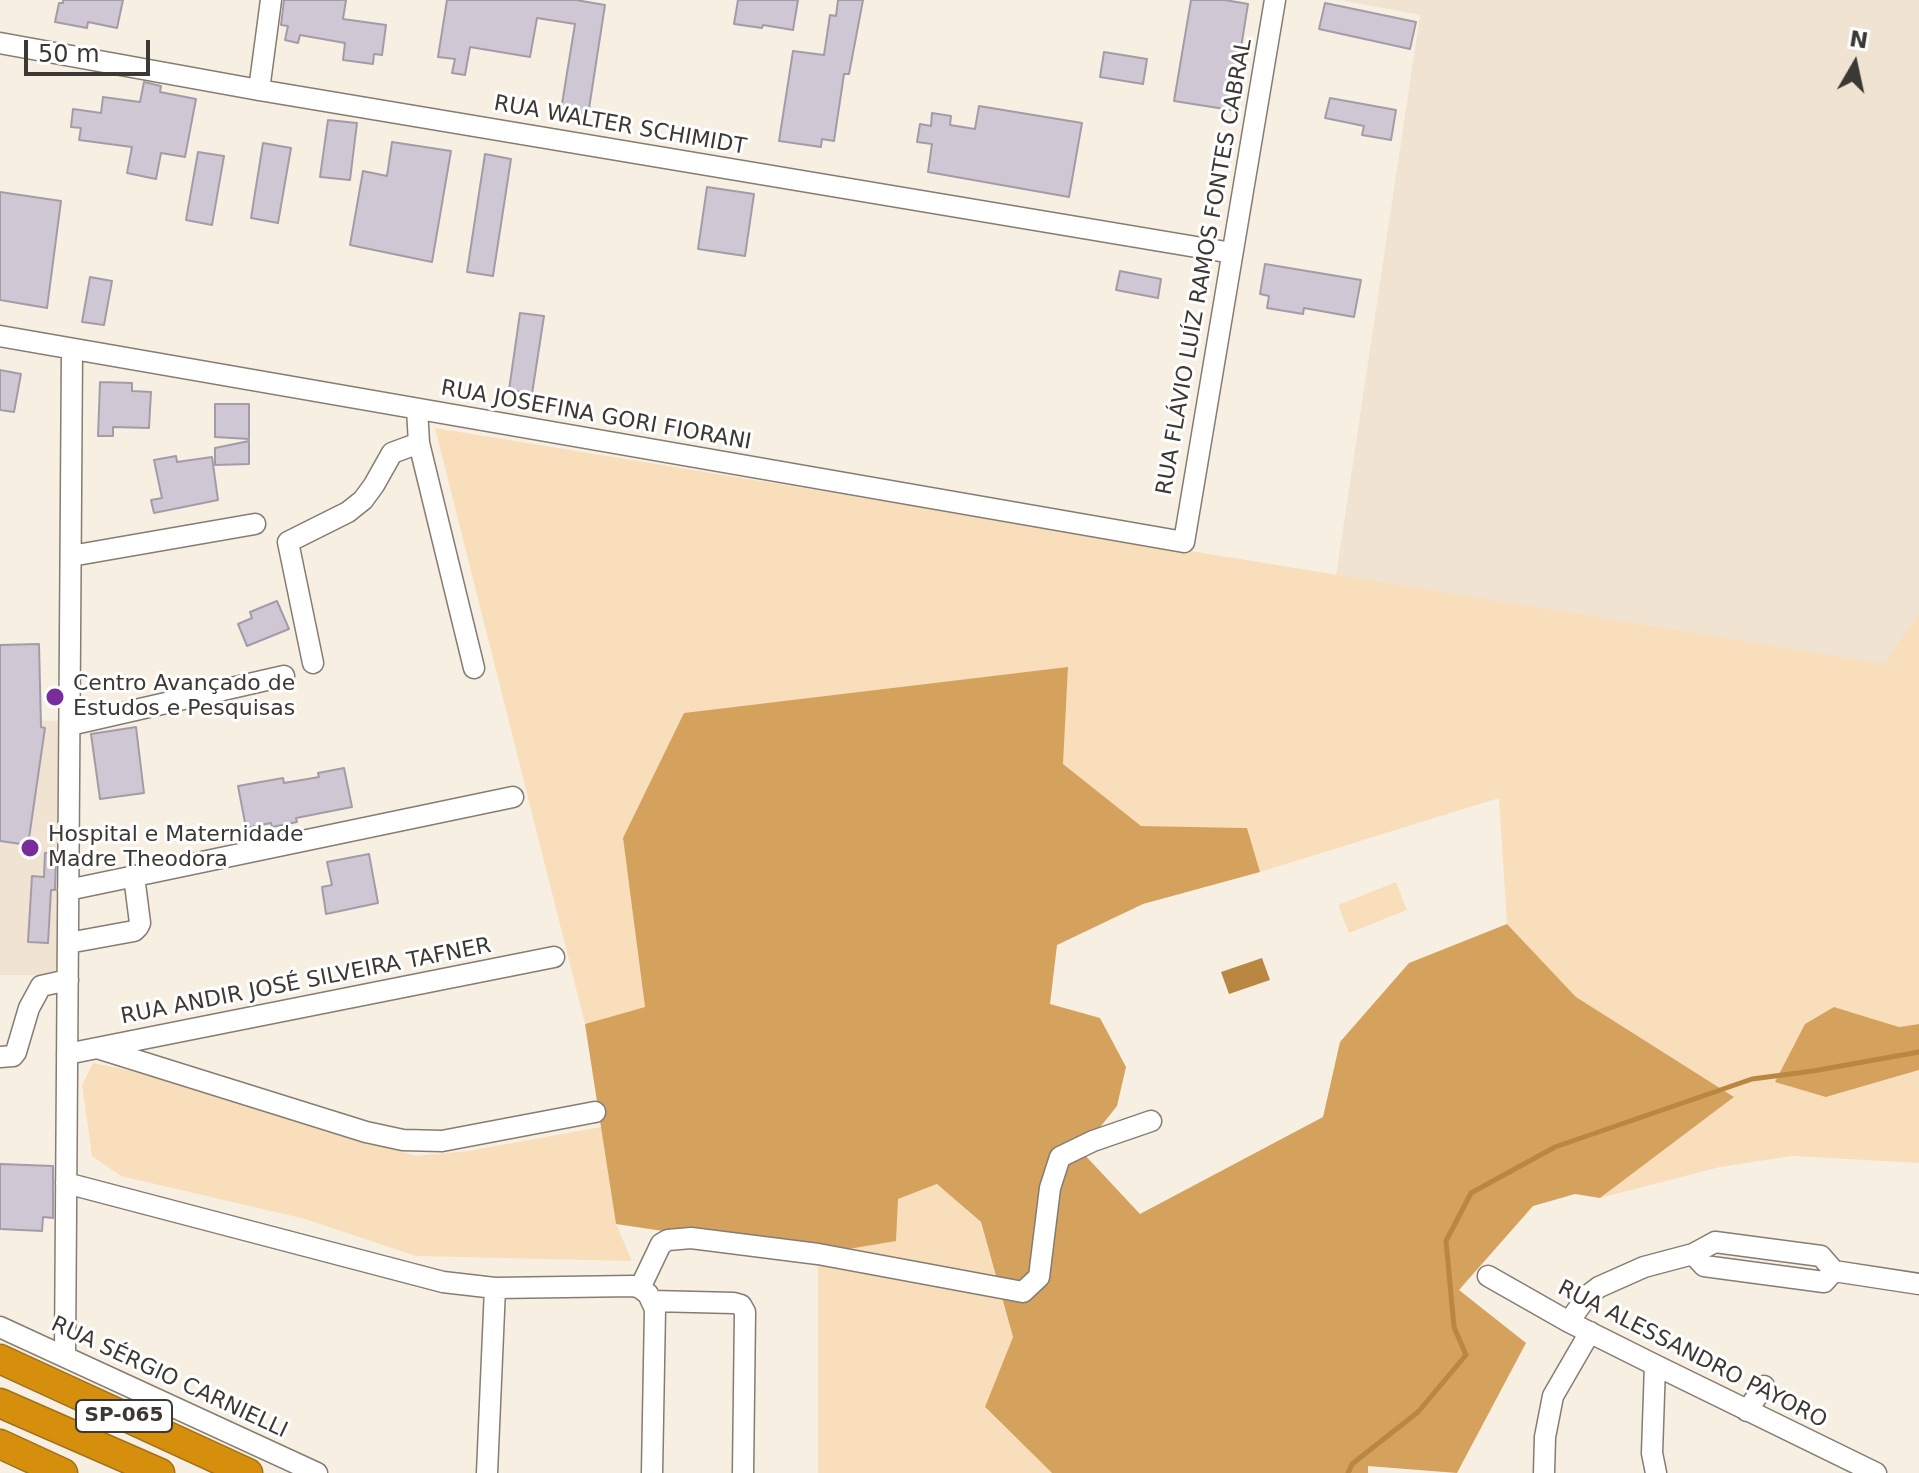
<!DOCTYPE html>
<meta charset="utf-8">
<style>
body{margin:0}
#map{position:relative;width:1919px;height:1473px;overflow:hidden;background:#f8efe3;font-family:"DejaVu Sans",sans-serif}
canvas{display:block}
.north{position:absolute;left:1815px;top:24px;width:80px;height:80px;-webkit-text-stroke:6px #fff;paint-order:stroke;rotate:9deg;font-size:22px;font-weight:700;line-height:32px;text-align:center;color:#3c3834}
.north::after{content:'';display:block;margin:auto;width:28px;height:36px;background:#3c3834;clip-path:polygon(50% 0,100% 100%,50% 72%,0 100%)}
.scale{position:absolute;left:24px;top:40px;width:126px;height:36px;box-sizing:border-box;border:4px solid #3c3834;border-top:0;padding-left:10px;font-size:24px;line-height:28px;white-space:nowrap;color:#3c3834;-webkit-text-stroke:6px #fff;paint-order:stroke}
</style>
<div id="map">
<canvas width="1919" height="1473"></canvas>
<div class="north">N</div>
<div class="scale">50 m</div>
</div>
<script>
const context = document.querySelector('canvas').getContext('2d');
context.lineJoin = 'round';
function fillPath(path, color) { context.fillStyle = color; context.fill(path, 'evenodd'); }
const shape = rows => new Path2D(rows.map(r => 'M' + r).join(''));
function stroke(path, color, width, dash) { context.strokeStyle = color; context.lineWidth = width; context.lineCap = dash ? 'butt' : 'round'; context.setLineDash(dash || []); context.stroke(path); }
function drawText(font, color, halo, rows, align = 'center') {
  context.font = font + ' "DejaVu Sans",sans-serif'; context.lineWidth = 6; context.setLineDash([]); context.textBaseline = 'middle'; context.strokeStyle = halo; context.fillStyle = color; for (const [text, x, y, turn = 0] of rows) {
    context.save(); context.translate(x, y); context.rotate((+turn || 0) * Math.PI / 180); context.textAlign = isNaN(turn) ? turn : align; if (halo) context.strokeText(text, 0, 0); context.fillText(text, 0, 0); context.restore();
  }
}
const built = shape([
 [1341,0,1919,0,1919,613,1886,665,1336,576,1420,15],
 [0,719,60,721,58,975,0,975]
]);
const green = shape([
 [435,428,1885,664,1919,613,1919,1024,1899,1027,1834,1007,1827,1097,1919,1070,1919,1163,1792,1156,1720,1167,1600,1198,1734,1097,1576,997,1507,924,1499,798,1260,872,1247,828,1141,826,1062,764,1068,668,623,838,645,1007,585,1024],
 [1396,882,1407,910,1349,933,1338,905],
 [93,1063,147,1074,416,1156,468,1151,601,1127,616,1224,632,1261,416,1256,305,1219,121,1176,92,1156,82,1085],
 [938,1184,981,1223,1013,1337,985,1408,1052,1473,818,1473,818,1254,898,1199]
]);
const forest = shape([
 [1068,667,1063,764,1141,826,1247,828,1260,872,1143,904,1057,945,1050,1004,1100,1018,1126,1067,1117,1106,1081,1151,1140,1214,1323,1117,1340,1042,1409,963,1507,924,1576,997,1734,1097,1600,1198,1575,1194,1533,1206,1459,1290,1526,1343,1457,1473,1368,1466,1368,1473,1052,1473,985,1407,1013,1337,981,1222,937,1184,898,1199,896,1241,818,1254,616,1224,585,1024,645,1007,623,838,684,713],
 [1834,1007,1899,1027,1919,1024,1919,1070,1826,1097,1775,1082,1805,1024]
]);
const water = shape([
 [1262,958,1270,980,1229,994,1221,972]
]);
const stream = shape([
 [1348,1473,1352,1464,1418,1412,1466,1355,1454,1327,1446,1241,1471,1193,1555,1147,1752,1079,1813,1071,1919,1052]
]);
const building = shape([
 [63,0,123,0,117,28,88,22,87,28,55,22,59,3,63,3,63,0],
 [284,0,346,0,343,19,386,25,382,55,374,54,373,64,343,60,345,43,300,35,298,43,285,40,288,26,281,25,284,0],
 [447,0,576,0,605,5,588,115,561,110,575,24,537,18,530,57,470,47,465,75,452,73,455,59,438,57,447,0],
 [738,0,798,0,793,30,763,25,762,28,734,24,738,0],
 [838,0,863,0,849,74,844,74,834,141,822,139,821,147,779,141,793,51,824,55,830,15,836,16,838,0],
 [1191,0,1225,0,1248,4,1231,110,1174,101,1191,0],
 [1325,3,1416,22,1410,49,1319,29,1325,3],
 [1104,52,1147,59,1143,84,1100,77,1104,52],
 [144,82,161,86,160,92,196,99,185,157,161,153,156,179,127,173,132,147,79,140,81,128,71,127,73,109,101,113,103,97,140,102,144,82],
 [1330,98,1396,110,1391,140,1362,135,1364,126,1325,118,1330,98],
 [979,106,1082,123,1069,197,928,172,932,144,917,142,920,124,931,126,932,113,951,116,950,125,975,129,979,106],
 [328,120,357,123,350,180,320,177,328,120],
 [392,142,451,151,432,262,350,245,363,171,387,176,392,142],
 [263,143,291,148,278,223,251,218,263,143],
 [198,152,224,156,212,225,186,220,198,152],
 [485,154,511,159,493,276,467,272,485,154],
 [707,187,754,194,745,256,698,249,707,187],
 [0,192,61,201,47,308,0,300,0,192],
 [1265,264,1361,280,1354,317,1304,308,1303,314,1267,308,1269,296,1260,294,1265,264],
 [1120,271,1161,279,1158,298,1116,290,1120,271],
 [90,277,112,281,104,325,82,322,90,277],
 [520,313,544,316,532,394,509,390,520,313],
 [0,370,21,374,14,412,0,410,0,370],
 [100,382,132,383,132,391,151,392,149,428,113,427,113,436,98,436,100,382],
 [215,404,249,404,249,439,215,437,215,404],
 [249,441,249,464,215,465,215,448,249,441],
 [176,456,177,462,212,457,218,500,154,513,151,500,162,498,154,460,176,456],
 [277,601,289,629,247,646,238,624,252,618,250,612,277,601],
 [39,644,41,727,45,728,28,845,0,841,0,645,39,644],
 [136,727,144,793,100,799,91,734,136,727],
 [344,768,352,807,296,818,297,822,272,827,271,823,246,828,238,786,283,778,284,783,319,777,318,773,344,768],
 [45,853,56,853,55,890,51,890,48,943,28,942,32,876,44,877,45,853],
 [369,854,378,903,326,914,322,887,332,885,327,862,369,854],
 [0,1164,53,1166,53,1218,43,1217,42,1231,0,1229,0,1164]
]);
const minor = shape([
 [0,43,259,90,1232,253],
 [259,90,271,0],
 [0,336,1184,542,1275,0],
 [417,409,419,443,474,668],
 [71,556,255,524],
 [313,663,288,542,348,512,363,500,374,485,392,453,419,443],
 [70,725,284,676],
 [68,890,513,797],
 [68,943,134,931,138,927,140,923,134,876],
 [97,1048,366,1132,403,1140,442,1141,595,1112],
 [67,1054,554,957],
 [0,1057,13,1056,16,1052,29,1008,41,986,68,980],
 [66,1183,443,1282,495,1288,633,1286,640,1288,648,1294,655,1309,652,1473],
 [1693,1254,1704,1266,1824,1282,1834,1271],
 [1488,1276,1569,1322,1655,1365,1876,1473],
 [640,1288,661,1244,668,1240,691,1238,818,1254,1023,1292,1039,1277,1050,1188,1060,1157,1093,1141,1151,1121],
 [652,1301,734,1303,741,1305,745,1312,743,1473],
 [1569,1322,1587,1296,1599,1287,1644,1267,1693,1254,1715,1242,1821,1256,1834,1271,1919,1284],
 [0,1327,317,1473],
 [65,1355,72,350],
 [1655,1365,1652,1453,1656,1473],
 [1747,1411,1764,1386],
 [487,1473,495,1288],
 [1544,1473,1545,1437,1553,1396,1590,1332]
]);
const highway = shape([
 [0,1359,248,1473],
 [0,1403,160,1473],
 [0,1444,63,1473]
]);
const markers = [
 [55,697,10,"#7a2b9c"],
 [30,848,10,"#7a2b9c"]
];
const shields = [
 [124,1416,96]
];
const shieldNames = [
 ["SP-065",124,1416]
];
const streetNames = [
 ["RUA WALTER SCHIMIDT",620,126,10],
 ["RUA FLÁVIO LUÍZ RAMOS FONTES CABRAL",1205,267,-80],
 ["RUA JOSEFINA GORI FIORANI",596,416,10],
 ["RUA ANDIR JOSÉ SILVEIRA TAFNER",306,982,-11],
 ["RUA ALESSANDRO PAYORO",1692,1355,27],
 ["RUA SÉRGIO CARNIELLI",169,1378,25]
];
const poiNames = [
 ["Centro Avançado de",73,684],
 ["Estudos e Pesquisas",73,709],
 ["Hospital e Maternidade",48,835],
 ["Madre Theodora",48,860]
];
fillPath(built, '#f0e3d1');
fillPath(green, '#f9debc');
fillPath(forest, '#d4a25c');
fillPath(water, '#b98741');
stroke(stream, '#b98741', 5);
fillPath(building, '#cfc7d4');
stroke(building, '#a39ca8', 2);
stroke(minor, '#857c72', 23);
stroke(highway, '#9f711b', 31);
stroke(minor, '#fff', 20);
stroke(highway, '#d58f0d', 28);
for (const [x, y, r, color] of markers) { const dot = new Path2D(); dot.arc(x, y, r, 0, 2 * Math.PI); context.fillStyle = color; context.fill(dot); stroke(dot, '#fff', 3); }
for (const [x, y, w] of shields) { const box = new Path2D(); box.roundRect(x - w / 2, y - 16, w, 32, 6); context.fillStyle = '#fff'; context.fill(box); stroke(box, '#3c3834', 2); }
drawText('bold 20px', '#3c3834', null, shieldNames);
drawText('22px', '#3c3834', '#fff', streetNames);
drawText('22px', '#3c3834', '#fff', poiNames, 'left');
</script>
